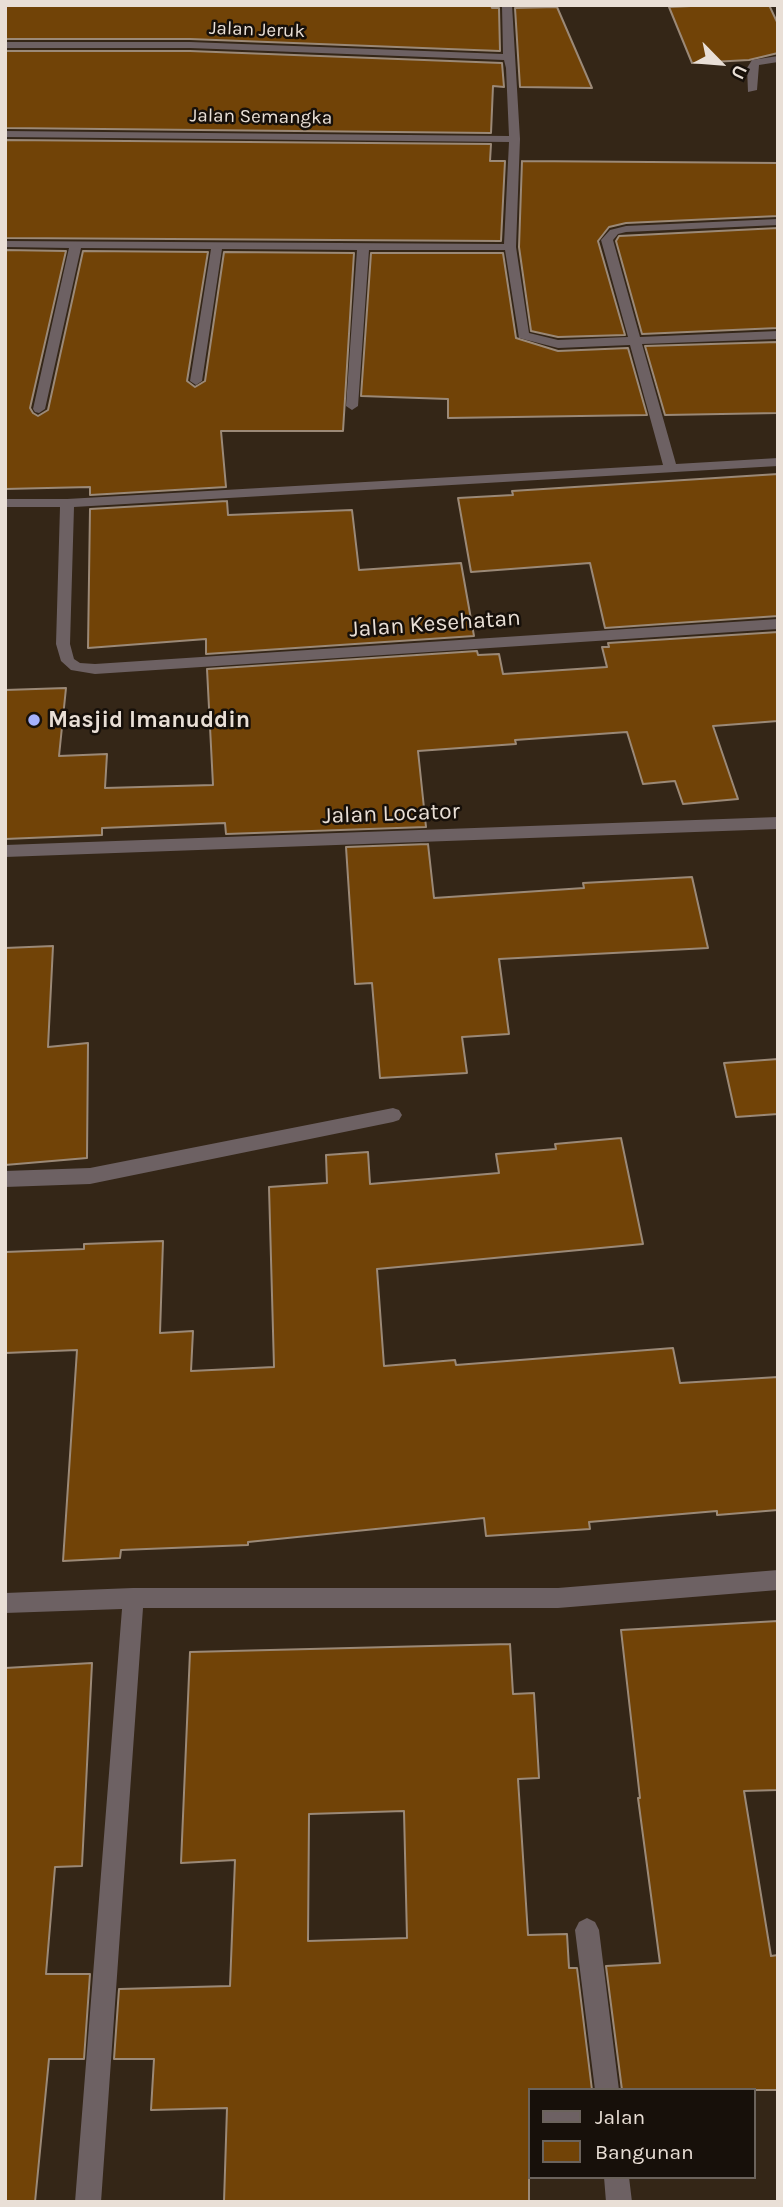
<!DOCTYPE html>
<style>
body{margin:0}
#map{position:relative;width:783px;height:2207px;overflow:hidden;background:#342617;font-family:Karla,sans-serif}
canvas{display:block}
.frame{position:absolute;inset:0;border:7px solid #e9dfd6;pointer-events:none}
.legend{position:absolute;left:528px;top:2088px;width:228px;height:91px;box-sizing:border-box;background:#17100a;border:2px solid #6b635c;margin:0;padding:9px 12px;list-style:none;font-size:21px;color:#e9dfd6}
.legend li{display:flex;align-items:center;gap:14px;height:35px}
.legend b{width:35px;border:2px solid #6b635c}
.north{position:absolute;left:685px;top:28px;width:70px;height:70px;-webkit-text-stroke:5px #17100a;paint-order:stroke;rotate:115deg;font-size:19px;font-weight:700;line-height:28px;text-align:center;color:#e9dfd6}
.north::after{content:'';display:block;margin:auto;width:24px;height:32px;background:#e9dfd6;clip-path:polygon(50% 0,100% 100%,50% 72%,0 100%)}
</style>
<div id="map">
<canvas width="783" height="2207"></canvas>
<div class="frame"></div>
<ul class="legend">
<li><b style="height:9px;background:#6d6163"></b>Jalan</li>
<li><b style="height:19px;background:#714307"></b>Bangunan</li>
</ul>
<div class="north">U</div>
</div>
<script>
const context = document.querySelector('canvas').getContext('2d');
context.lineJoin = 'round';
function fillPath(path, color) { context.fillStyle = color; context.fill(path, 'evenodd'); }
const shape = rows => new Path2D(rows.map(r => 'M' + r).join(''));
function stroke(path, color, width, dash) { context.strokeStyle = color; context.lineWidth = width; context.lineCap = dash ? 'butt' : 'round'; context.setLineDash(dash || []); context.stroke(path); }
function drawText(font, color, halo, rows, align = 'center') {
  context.font = font + ' Karla,sans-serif'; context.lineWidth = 5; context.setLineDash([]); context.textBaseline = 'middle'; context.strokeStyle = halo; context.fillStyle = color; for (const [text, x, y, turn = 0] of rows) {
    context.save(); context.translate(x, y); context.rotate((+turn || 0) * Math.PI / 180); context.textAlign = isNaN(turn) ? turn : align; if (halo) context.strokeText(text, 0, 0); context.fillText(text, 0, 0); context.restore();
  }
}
const building = shape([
 [5,5,491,5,492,8,499,8,500,51,190,39,5,39,5,5],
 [712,5,769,5,778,24,778,53,749,60,692,63,669,7,712,5],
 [557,7,592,88,520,87,515,8,557,7],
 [5,51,190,51,502,63,504,87,493,86,491,133,5,128,5,51],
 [5,140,491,144,490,161,505,161,501,241,5,238,5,140],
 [522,161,778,163,778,216,626,223,609,227,598,241,625,335,558,337,531,331,519,247,522,161],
 [778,228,778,328,642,334,616,241,619,236,778,228],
 [5,250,66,251,30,408,33,413,38,416,48,410,83,251,208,252,187,381,195,387,205,381,224,252,354,253,343,431,221,431,226,487,90,495,90,487,5,489,5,250],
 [371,253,503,253,516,338,558,351,628,348,647,415,448,418,448,399,361,396,371,253],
 [778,342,778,413,665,415,645,346,778,342],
 [778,474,778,616,605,628,590,563,471,572,458,498,513,495,512,491,778,474],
 [227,501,228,515,352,510,359,570,461,563,474,636,206,654,206,639,88,648,90,509,227,501],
 [778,632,778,721,713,726,738,799,683,804,675,781,643,784,627,732,515,740,516,744,418,751,426,827,226,834,225,823,102,828,102,835,5,839,5,690,66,688,59,756,107,754,105,788,213,785,207,669,477,651,478,655,499,654,503,674,607,667,602,647,609,647,608,643,778,632],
 [428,844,434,898,584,888,583,883,692,877,708,948,499,959,509,1034,462,1037,467,1073,380,1078,372,983,355,984,346,847,428,844],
 [53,946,48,1047,88,1043,87,1158,5,1165,5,948,53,946],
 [778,1059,778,1114,736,1117,724,1063,778,1059],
 [621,1138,643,1244,377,1269,384,1366,455,1360,456,1365,673,1348,680,1383,778,1377,778,1510,717,1515,717,1511,589,1522,590,1529,486,1536,484,1518,248,1542,248,1545,121,1550,120,1558,63,1561,77,1350,5,1353,5,1252,84,1249,84,1244,163,1241,160,1333,193,1331,191,1371,274,1367,269,1187,327,1183,326,1155,368,1152,370,1184,499,1173,496,1154,556,1149,555,1144,621,1138],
 [778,1621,778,1790,744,1791,771,1956,778,1955,778,2090,622,2090,606,1966,660,1963,638,1798,640,1798,621,1630,778,1621],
 [510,1644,513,1694,534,1693,539,1778,518,1779,528,1935,567,1934,569,1968,577,1968,592,2090,529,2090,529,2202,224,2202,227,2108,151,2110,154,2059,114,2059,119,1989,230,1986,235,1860,181,1863,190,1652,510,1644],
 [404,1811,407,1938,308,1941,309,1814,404,1811],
 [92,1663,82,1866,55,1867,46,1974,90,1974,84,2059,49,2059,35,2202,5,2202,5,1668,92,1663]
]);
const service = shape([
 [778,56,778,62,759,65,757,90,748,92,747,68,752,60,778,56]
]);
const minor = shape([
 [502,5,512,5,520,139,516,247,529,333,558,340,628,337,601,240,610,230,626,226,778,219,778,225,626,232,618,234,613,240,640,337,778,331,778,339,642,344,676,464,778,458,778,466,74,507,70,644,74,659,80,663,95,664,778,619,778,629,95,674,71,670,61,661,56,644,60,507,5,507,5,499,67,499,663,465,630,345,558,348,519,338,505,250,369,250,358,406,352,410,346,406,357,250,222,249,202,381,196,385,190,381,211,249,81,248,45,409,39,413,35,412,33,409,69,248,5,247,5,241,504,244,509,142,5,137,5,131,509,136,506,68,504,60,190,48,5,48,5,42,190,42,503,54,502,5],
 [778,817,778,829,5,857,5,845,778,817],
 [393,1108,399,1110,402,1115,399,1120,393,1122,90,1184,5,1187,5,1171,90,1168,393,1108],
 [778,1570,778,1590,558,1608,143,1608,101,2202,75,2202,122,1609,5,1613,5,1593,133,1588,558,1588,778,1570],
 [587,1918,595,1922,599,1930,619,2090,595,2090,575,1930,579,1922,587,1918],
 [604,2177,629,2177,632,2202,606,2202,604,2177]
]);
const markers = [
 [34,720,7,"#a5b1fc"]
];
const farStreetnames = [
 ["Jalan Jeruk",257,30,2],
 ["Jalan Semangka",261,117,1]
];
const streetNames = [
 ["Jalan Kesehatan",435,624,-4],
 ["Jalan Locator",391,814,-2]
];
const poiNames = [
 ["Masjid Imanuddin",48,720]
];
fillPath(building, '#714307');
stroke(building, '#9b8977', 2);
fillPath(service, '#6d6163');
fillPath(minor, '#6d6163');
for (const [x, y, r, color] of markers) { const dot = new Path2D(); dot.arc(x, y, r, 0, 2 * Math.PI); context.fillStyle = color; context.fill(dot); stroke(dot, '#17100a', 2.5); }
drawText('19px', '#e9dfd6', '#17100a', farStreetnames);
drawText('23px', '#e9dfd6', '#17100a', streetNames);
drawText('bold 23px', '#e9dfd6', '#17100a', poiNames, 'left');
</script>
